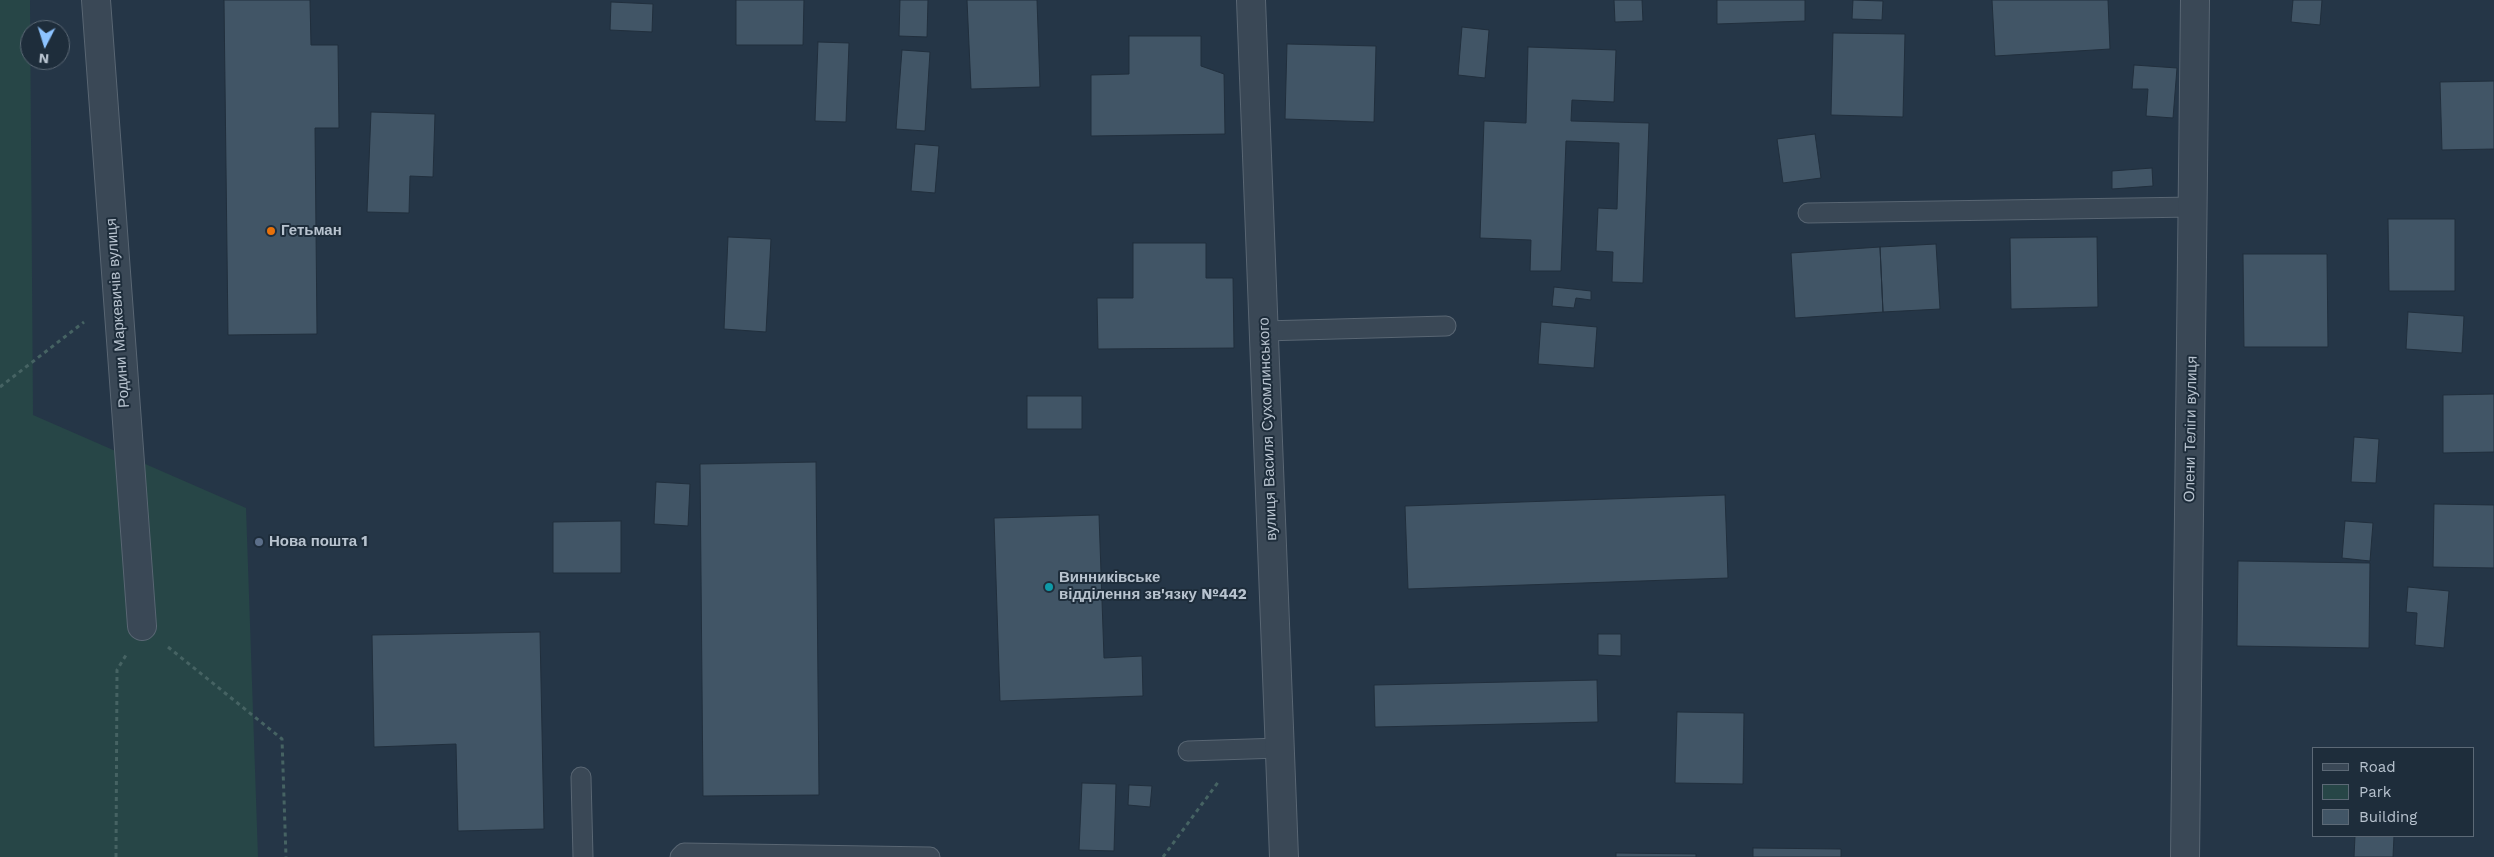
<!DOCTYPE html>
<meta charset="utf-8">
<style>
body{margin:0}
#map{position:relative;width:2494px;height:857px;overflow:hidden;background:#253647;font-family:"Work Sans",sans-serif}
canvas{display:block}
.legend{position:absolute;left:2312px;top:747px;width:162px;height:90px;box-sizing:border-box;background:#1e2d3b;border:1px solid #5c6976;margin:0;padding:6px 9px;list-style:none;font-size:15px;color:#b8c3cf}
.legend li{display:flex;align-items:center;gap:10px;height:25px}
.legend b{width:25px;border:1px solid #5c6976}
.north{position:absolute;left:20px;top:20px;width:50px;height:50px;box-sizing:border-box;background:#1e2d3b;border:1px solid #5c6976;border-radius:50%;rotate:185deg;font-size:14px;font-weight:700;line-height:20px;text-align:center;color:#b8c3cf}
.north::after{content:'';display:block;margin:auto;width:18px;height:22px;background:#8dc3ff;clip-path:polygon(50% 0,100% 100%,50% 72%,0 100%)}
</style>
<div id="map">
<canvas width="2494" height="857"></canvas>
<ul class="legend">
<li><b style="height:6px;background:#3a4856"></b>Road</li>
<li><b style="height:14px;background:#274647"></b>Park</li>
<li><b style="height:14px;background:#415566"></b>Building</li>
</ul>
<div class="north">N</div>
</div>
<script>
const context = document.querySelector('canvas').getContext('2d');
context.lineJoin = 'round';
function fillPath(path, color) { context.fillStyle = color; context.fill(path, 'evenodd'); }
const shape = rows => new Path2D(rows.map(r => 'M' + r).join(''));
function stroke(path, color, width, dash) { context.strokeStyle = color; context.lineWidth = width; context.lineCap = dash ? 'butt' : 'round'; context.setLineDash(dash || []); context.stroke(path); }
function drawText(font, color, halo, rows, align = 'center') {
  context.font = font + ' "Work Sans",sans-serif'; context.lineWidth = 4; context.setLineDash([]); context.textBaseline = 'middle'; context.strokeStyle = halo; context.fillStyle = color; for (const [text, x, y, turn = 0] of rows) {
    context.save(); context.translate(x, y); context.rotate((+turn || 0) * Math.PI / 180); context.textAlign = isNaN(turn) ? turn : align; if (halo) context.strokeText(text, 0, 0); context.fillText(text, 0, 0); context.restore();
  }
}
const green = shape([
 [0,0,30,0,33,415,246,508,258,857,0,857]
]);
const building = shape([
 [224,0,310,0,311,45,338,45,339,128,315,128,317,334,228,335,224,0],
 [736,0,804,0,803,45,736,45,736,0],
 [900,0,928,0,927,37,899,36,900,0],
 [967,0,1037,0,1040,87,971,89,967,0],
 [1614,0,1642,0,1643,21,1615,22,1614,0],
 [1717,0,1805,0,1805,21,1717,24,1717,0],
 [1853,0,1883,1,1882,20,1852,19,1853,0],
 [1992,0,2108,0,2110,49,1995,56,1992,0],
 [2293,0,2322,0,2320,25,2291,22,2293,0],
 [611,2,653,4,652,32,610,30,611,2],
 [1462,27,1489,30,1485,78,1458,75,1462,27],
 [1833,33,1905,34,1903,117,1831,115,1833,33],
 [1129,36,1201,36,1201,66,1224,74,1225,134,1091,136,1091,75,1129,74,1129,36],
 [818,42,849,43,846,122,815,121,818,42],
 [1287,44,1376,46,1374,122,1285,119,1287,44],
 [1528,47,1616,50,1614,102,1572,100,1571,121,1649,123,1643,283,1612,282,1613,252,1596,251,1598,208,1617,209,1619,143,1566,141,1561,271,1530,271,1531,240,1480,238,1484,121,1526,123,1528,47],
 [902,50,930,52,925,131,896,129,902,50],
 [2134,65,2177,68,2173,118,2146,116,2148,89,2132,89,2134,65],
 [2494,81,2494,149,2442,150,2440,82,2494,81],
 [371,112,435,114,433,177,410,176,409,213,367,212,371,112],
 [1815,134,1821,178,1783,183,1777,139,1815,134],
 [915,144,939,146,935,193,911,191,915,144],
 [2152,168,2153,186,2112,189,2112,171,2152,168],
 [2388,219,2455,219,2455,291,2389,291,2388,219],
 [728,237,771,239,766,332,724,329,728,237],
 [2097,237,2098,307,2011,309,2010,238,2097,237],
 [1133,243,1206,243,1206,278,1233,278,1234,348,1098,349,1097,298,1133,298,1133,243],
 [1936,244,1940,309,1883,312,1880,247,1936,244],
 [1880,247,1883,312,1795,318,1791,253,1880,247],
 [2243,254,2327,254,2328,347,2244,347,2243,254],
 [1554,287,1591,291,1591,300,1576,298,1574,308,1552,306,1554,287],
 [2408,312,2464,316,2462,353,2406,349,2408,312],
 [1541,322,1597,327,1594,368,1538,364,1541,322],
 [2494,394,2494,452,2443,453,2443,395,2494,394],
 [1027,396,1082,396,1082,429,1027,429,1027,396],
 [2354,437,2379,439,2376,483,2351,482,2354,437],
 [816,462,819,795,703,796,700,464,816,462],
 [656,482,690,484,688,526,654,524,656,482],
 [1725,495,1728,578,1408,589,1405,506,1725,495],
 [2434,504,2494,505,2494,568,2433,567,2434,504],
 [1099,515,1104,658,1142,656,1143,696,1000,701,994,518,1099,515],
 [621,521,621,573,553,573,553,522,621,521],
 [2345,521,2373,523,2370,561,2342,558,2345,521],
 [2238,561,2370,563,2369,648,2237,646,2238,561],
 [2408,587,2449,591,2444,648,2415,645,2417,613,2406,612,2408,587],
 [540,632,544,829,458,831,456,744,374,747,372,635,540,632],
 [1598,634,1621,634,1621,656,1598,655,1598,634],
 [1597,680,1598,722,1375,727,1374,685,1597,680],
 [1677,712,1744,713,1743,784,1675,783,1677,712],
 [1082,783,1116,784,1114,851,1079,850,1082,783],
 [1129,785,1152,786,1150,807,1128,805,1129,785],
 [2355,836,2394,836,2393,857,2354,857,2355,836],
 [1753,848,1841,849,1841,857,1753,857,1753,848],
 [1616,853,1696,854,1696,857,1616,857,1616,853]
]);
const path = shape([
 [0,387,84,322],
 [168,647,282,739,286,857],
 [116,857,117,670,126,655],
 [1163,857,1219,781]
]);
const lane = shape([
 [1808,213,2194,207],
 [1264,331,1446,326],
 [1188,751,1280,748],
 [581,777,583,857],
 [680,857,684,853,930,857]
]);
const street = shape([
 [96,0,142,626],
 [1251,0,1284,857],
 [2185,857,2195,0]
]);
const markers = [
 [271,231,5,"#e8710a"],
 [259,542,5,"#5c6f8a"],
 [1049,587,5,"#0f9aa8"]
];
const poiNames = [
 ["Гетьман",281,231],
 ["Нова пошта 1",269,542],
 ["Винниківське",1059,578],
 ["відділення зв'язку №442",1059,595]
];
const streetNames = [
 ["Родини Маркевичів вулиця",118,313,-94],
 ["вулиця Василя Сухомлинського",1268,429,-92],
 ["Олени Теліги вулиця",2191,429,-89]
];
fillPath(green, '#274647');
fillPath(building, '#415566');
stroke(building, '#212f3d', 1);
stroke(lane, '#596673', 21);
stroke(street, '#596673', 30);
stroke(path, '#466363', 3, [4, 4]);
stroke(lane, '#3a4856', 19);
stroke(street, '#3a4856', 28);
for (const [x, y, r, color] of markers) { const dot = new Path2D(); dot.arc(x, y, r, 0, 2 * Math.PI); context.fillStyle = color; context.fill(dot); stroke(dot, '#1e2d3b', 2); }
drawText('bold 15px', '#b8c3cf', '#1e2d3b', poiNames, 'left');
drawText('15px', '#b8c3cf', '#1e2d3b', streetNames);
</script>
